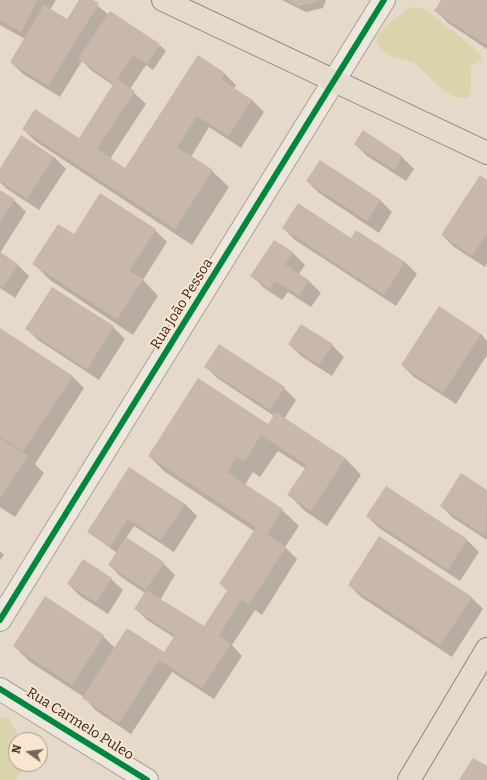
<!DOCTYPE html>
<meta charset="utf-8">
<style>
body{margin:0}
#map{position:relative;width:487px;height:780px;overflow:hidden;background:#e5daca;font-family:Bitter,serif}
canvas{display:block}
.north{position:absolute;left:8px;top:732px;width:40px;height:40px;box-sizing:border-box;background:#f8e6cf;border:1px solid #ac9987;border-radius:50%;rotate:284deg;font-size:11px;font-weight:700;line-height:16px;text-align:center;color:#3a261b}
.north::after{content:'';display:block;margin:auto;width:14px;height:18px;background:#766558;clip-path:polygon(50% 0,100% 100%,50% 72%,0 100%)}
</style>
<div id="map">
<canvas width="487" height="780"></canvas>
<div class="north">N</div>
</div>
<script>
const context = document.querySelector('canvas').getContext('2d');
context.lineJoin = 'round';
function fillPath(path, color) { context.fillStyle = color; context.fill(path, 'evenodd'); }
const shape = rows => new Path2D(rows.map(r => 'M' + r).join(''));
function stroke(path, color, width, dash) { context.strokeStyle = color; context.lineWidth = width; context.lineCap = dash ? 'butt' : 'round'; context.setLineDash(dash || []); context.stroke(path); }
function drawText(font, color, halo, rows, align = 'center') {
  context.font = font + ' Bitter,serif'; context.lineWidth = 4; context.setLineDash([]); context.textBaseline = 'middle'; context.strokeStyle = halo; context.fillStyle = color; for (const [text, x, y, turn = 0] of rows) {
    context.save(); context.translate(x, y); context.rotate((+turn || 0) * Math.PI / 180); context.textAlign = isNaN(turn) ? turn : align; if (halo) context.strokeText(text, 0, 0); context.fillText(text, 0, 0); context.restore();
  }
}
const green = shape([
 [411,7,423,9,434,16,474,48,482,58,478,63,471,66,471,92,468,98,455,97,444,91,415,63,391,56,380,48,377,42,378,36,385,26],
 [0,717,8,718,19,735,20,740,16,740,16,764,24,764,25,769,14,780,0,780]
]);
const shadow = shape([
 [0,0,56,0,50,10,68,21,80,0,91,0,109,15,158,48,160,45,166,51,153,70,146,65,130,89,146,104,110,159,125,170,224,73,236,85,234,89,252,100,264,112,241,148,209,127,191,157,212,171,229,187,192,245,35,141,23,129,79,139,114,86,92,71,82,61,60,97,23,74,11,62,25,39,0,25],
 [282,0,326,0,323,8,306,12],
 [442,0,487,0,487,49,448,23,436,11],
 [363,132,402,157,414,169,406,181,367,156,355,144],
 [54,157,66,169,39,210,7,189,0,182,0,170],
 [307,181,380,200,392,212,379,233,319,193],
 [487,181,487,263,485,267,454,247,442,235],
 [0,191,14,200,26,212,0,253,17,264,29,276,15,298,0,288],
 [283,228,352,240,405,262,417,274,396,306,295,240],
 [155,230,167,242,143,280,158,296,133,335,50,280,34,264,74,236],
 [275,241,293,253,305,265,299,274,309,281,321,293,311,307,288,292,282,300,264,288,252,276],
 [113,327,125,339,99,380,38,340,26,328],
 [0,329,72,376,84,388,35,464,44,473,15,517,0,507],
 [481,334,487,341,487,355,456,404,414,377,402,365],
 [289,344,332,345,344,357,332,376,301,356],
 [205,366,284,388,296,400,284,419,345,458,361,475,327,526,305,511,289,495,306,469,278,451,260,477,253,472,245,485,282,510,299,526,285,547,297,559,262,615,255,610,232,645,242,656,214,699,172,672,131,734,95,710,84,697,30,662,14,646,103,636,115,648,165,654,175,638,147,620,135,608,145,593,121,577,109,565,117,553,88,532,130,469,185,504,197,516,174,552,134,526,126,538,163,563,175,575,160,600,205,628,228,591,220,584,254,531,165,472,149,456,269,425,274,416,217,378],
 [462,474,487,491,487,540,453,518,441,506],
 [386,487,467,540,479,552,460,581,379,528,367,516],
 [0,551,4,555,0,560],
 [111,579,123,590,108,614,80,596,68,584],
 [349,585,471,597,483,609,452,657,361,597]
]);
const building = shape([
 [0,0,37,0,21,32,0,20],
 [79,0,93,0,99,3,48,86,10,62,44,5,67,19],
 [287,0,318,0,317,2,299,6],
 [441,0,487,0,487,45,434,11],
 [110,11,160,44,147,64,133,55,117,79,135,91,97,149,125,168,198,55,225,73,221,79,252,100,228,136,197,116,177,147,213,170,175,229,22,129,35,109,79,138,114,83,78,59],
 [363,130,402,156,394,170,354,144],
 [21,135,54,157,27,199,0,181,0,168],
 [320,160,381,200,367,221,306,181],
 [480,175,487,180,487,233,472,256,441,235],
 [0,190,15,199,0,223],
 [100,193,156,229,129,271,143,279,117,319,32,264,58,224,74,234],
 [298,203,351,238,356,230,405,262,384,295,282,228],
 [274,240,293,252,285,265,309,280,299,296,275,281,270,289,250,276],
 [0,252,18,264,3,287,0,285],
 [52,287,114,326,87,369,25,329],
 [439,306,481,334,443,393,401,365],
 [301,324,333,344,319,365,288,344],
 [0,328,73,376,23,451,0,436],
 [219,344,285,387,270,410,204,367],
 [198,378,268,424,276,412,345,458,311,511,287,495,307,465,261,435,244,462,236,457,227,472,283,509,267,534,286,547,249,604,242,599,219,635,231,644,202,688,159,660,119,723,82,698,127,628,164,652,175,635,134,609,146,590,204,626,228,589,219,584,256,527,148,456],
 [0,438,28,456,0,498],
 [129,467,185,504,161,540,128,519,110,547,87,532],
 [461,473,487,490,486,536,440,506],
 [386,486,467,539,448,570,366,516],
 [379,536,472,597,440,645,348,585],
 [126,537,164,562,146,590,108,565],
 [83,559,112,578,96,602,67,584],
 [45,596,104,635,72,685,13,646],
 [473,758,487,766,487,780,459,780]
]);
const minor = shape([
 [0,620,384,0],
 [0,689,147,780]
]);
const major = shape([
 [163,0,487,153],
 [409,780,487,649]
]);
const cycleway = shape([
 [0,620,384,0],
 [0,689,147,780]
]);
const streetNames = [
 ["Rua João Pessoa",182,304,-58],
 ["Rua Carmelo Puleo",80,724,32]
];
fillPath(green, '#d9d4ab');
fillPath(shadow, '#0003');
fillPath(building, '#cab7ab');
stroke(minor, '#aa9f94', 24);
stroke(major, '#90857a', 24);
stroke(minor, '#ede6dd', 22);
stroke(major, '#e5dbcd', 22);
stroke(cycleway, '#00873e', 6);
drawText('14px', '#3a261b', '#f8e6cf', streetNames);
</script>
